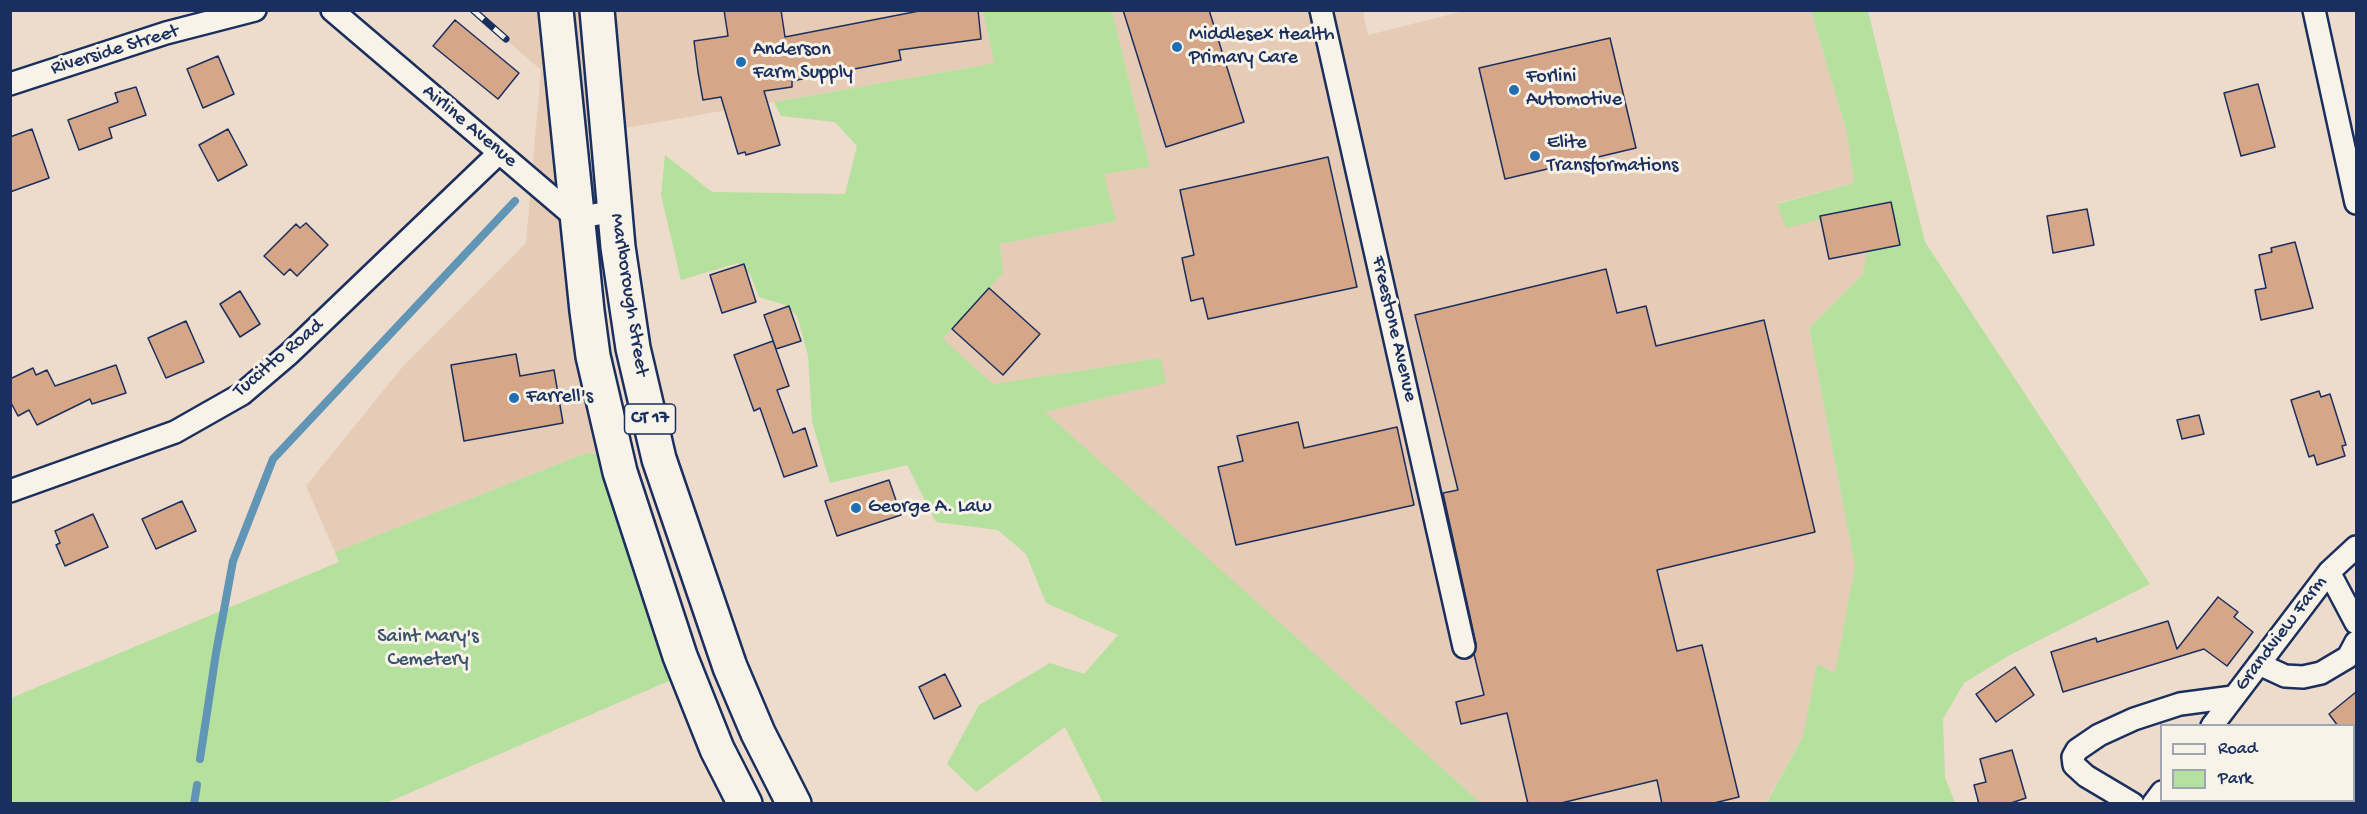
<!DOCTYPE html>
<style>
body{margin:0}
#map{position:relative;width:2367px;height:814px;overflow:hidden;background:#eddccb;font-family:"Gochi Hand",sans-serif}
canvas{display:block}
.frame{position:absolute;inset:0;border:12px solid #1b2f5e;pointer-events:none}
.legend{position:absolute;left:2160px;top:724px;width:195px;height:78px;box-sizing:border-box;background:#f7f3e8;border:2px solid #9fa5b1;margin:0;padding:8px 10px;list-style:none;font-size:18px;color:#1b2f5e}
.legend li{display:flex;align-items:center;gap:12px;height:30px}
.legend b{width:30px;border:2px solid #9fa5b1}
</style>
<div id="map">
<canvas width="2367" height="814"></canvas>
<div class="frame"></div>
<ul class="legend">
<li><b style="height:8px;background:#f7f3e8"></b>Road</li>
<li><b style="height:16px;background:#b5e09e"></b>Park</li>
</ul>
</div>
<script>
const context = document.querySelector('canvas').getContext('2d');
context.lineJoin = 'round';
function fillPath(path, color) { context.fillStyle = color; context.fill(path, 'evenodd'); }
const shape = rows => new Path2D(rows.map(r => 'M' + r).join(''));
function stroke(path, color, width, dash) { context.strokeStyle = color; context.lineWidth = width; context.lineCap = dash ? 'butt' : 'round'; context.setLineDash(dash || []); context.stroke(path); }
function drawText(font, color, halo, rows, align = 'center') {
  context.font = font + ' "Gochi Hand",sans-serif'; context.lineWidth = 6; context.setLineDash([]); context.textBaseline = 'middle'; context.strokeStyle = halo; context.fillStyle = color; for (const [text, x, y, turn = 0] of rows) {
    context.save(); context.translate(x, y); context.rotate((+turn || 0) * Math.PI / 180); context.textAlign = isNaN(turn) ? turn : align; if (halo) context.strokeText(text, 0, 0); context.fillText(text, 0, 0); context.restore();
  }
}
const built = shape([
 [473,11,983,11,994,63,552,141,602,454,586,453,335,552,306,486,404,365,526,243,541,70],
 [1112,11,1363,11,1368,35,1464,11,1811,11,1847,133,1854,183,1778,203,1875,206,1863,274,1809,328,1855,566,1835,673,1817,665,1803,736,1766,803,1481,803,1044,412,1165,383,1161,358,993,384,942,339,1003,273,1000,244,1115,221,1104,174,1150,167]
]);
const green = shape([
 [983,11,1112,11,1150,167,1104,174,1116,221,1000,244,1003,273,943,339,993,384,1161,358,1166,383,1045,412,1481,803,1103,803,1065,727,976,792,947,764,979,705,1050,663,1084,674,1118,635,1046,603,1026,554,998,530,936,522,907,465,830,483,812,422,808,355,797,316,785,305,759,297,750,274,738,263,681,280,661,195,665,155,712,192,845,194,857,146,835,122,781,116,774,102,994,63],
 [1811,11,1868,11,1925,242,2150,584,2008,656,1964,683,1943,719,1945,777,1955,803,1766,804,1803,736,1817,664,1835,673,1855,566,1809,328,1863,274,1875,206,1786,228,1777,204,1854,183,1847,133],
 [586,453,602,454,671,680,386,803,11,804,11,698,339,562,335,552]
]);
const stream = shape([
 [200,759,216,653,233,561,273,459,515,201],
 [194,804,197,785]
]);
const building = shape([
 [724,10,781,10,785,37,919,11,978,10,981,39,899,50,901,60,792,81,792,87,764,91,780,145,746,155,745,152,738,154,721,97,703,100,698,72,694,41,728,36,724,10],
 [1123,10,1209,10,1244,122,1166,147,1123,10],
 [455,20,519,73,498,99,433,46,455,20],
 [1610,38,1636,148,1505,179,1479,68,1610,38],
 [218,56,234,94,203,108,187,69,218,56],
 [2258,84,2275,147,2241,156,2224,93,2258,84],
 [136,87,146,115,109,128,112,138,79,150,68,120,118,102,115,93,136,87],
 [32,129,49,178,10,192,10,137,32,129],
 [228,129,247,165,218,181,199,145,228,129],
 [1328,157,1357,287,1208,319,1203,298,1191,301,1182,258,1194,255,1180,190,1328,157],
 [1891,202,1900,245,1829,259,1820,216,1891,202],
 [2087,209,2094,245,2053,253,2047,216,2087,209],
 [306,223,328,245,297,276,290,269,284,275,264,256,296,224,300,228,306,223],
 [2295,242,2313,308,2261,320,2255,290,2266,288,2259,255,2272,252,2271,248,2295,242],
 [744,264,756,302,722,313,710,275,744,264],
 [1606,269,1617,313,1646,306,1656,346,1764,320,1815,532,1657,570,1677,651,1702,645,1739,797,1710,804,1662,804,1657,780,1557,804,1528,804,1507,713,1461,724,1456,702,1484,695,1474,654,1476,644,1443,493,1458,490,1415,315,1606,269],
 [989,288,1040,334,1003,375,952,329,989,288],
 [240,291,260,324,240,337,220,304,240,291],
 [789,306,801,341,776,349,764,315,789,306],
 [186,321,204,362,166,378,148,338,186,321],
 [773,341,789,386,777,390,793,433,805,428,817,466,784,477,760,408,754,411,734,355,773,341],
 [516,354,520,376,554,370,563,423,464,441,451,365,516,354],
 [116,365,126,393,92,404,90,399,37,425,29,410,18,416,10,401,10,379,33,368,36,375,47,370,55,386,116,365],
 [2319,391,2321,397,2330,394,2346,445,2342,446,2345,456,2317,465,2314,455,2309,457,2291,400,2319,391],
 [2199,415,2204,434,2182,439,2177,420,2199,415],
 [1298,422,1304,448,1397,427,1414,505,1236,545,1218,467,1243,461,1237,436,1298,422],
 [889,480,901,515,837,536,825,501,889,480],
 [182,501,196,531,156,549,142,519,182,501],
 [93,514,108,547,65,566,56,545,60,543,55,531,93,514],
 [2218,597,2238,612,2234,617,2253,632,2227,666,2204,649,2063,692,2051,652,2096,638,2097,642,2168,621,2177,649,2218,597],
 [2015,667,2034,695,1996,722,1976,694,2015,667],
 [945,674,961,706,934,719,919,687,945,674],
 [2356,692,2356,726,2338,726,2329,714,2356,692],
 [2012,750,2026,798,2008,804,1979,804,1974,785,1986,782,1980,759,2012,750]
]);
const minor = shape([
 [332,10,576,218,615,211],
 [1321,10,1464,647],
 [2314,10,2356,203],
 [10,84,166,33,255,10],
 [10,491,175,432,242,394,289,354,499,153],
 [2329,572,2356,623],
 [2259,664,2285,676,2303,677,2321,673,2348,657,2356,642],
 [2212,726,2329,572,2356,547],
 [2133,804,2086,776,2074,765,2073,757,2077,750,2099,735,2134,719,2180,704,2233,697],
 [2153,804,2162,792]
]);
const trunk = shape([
 [556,10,587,311,593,356,620,472,680,656,717,749,745,804],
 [597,10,618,247,633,348,659,459,730,667,758,733,794,804]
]);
const rail = shape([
 [473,10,506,39]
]);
const markers = [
 [1177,47,6,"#1f6fb2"],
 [741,62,6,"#1f6fb2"],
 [1514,90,6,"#1f6fb2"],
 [1535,156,6,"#1f6fb2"],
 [514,398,6,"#1f6fb2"],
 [856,508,6,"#1f6fb2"]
];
const shields = [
 [650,419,51]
];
const shieldNames = [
 ["CT 17",650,419]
];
const poiNames = [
 ["Middlesex Health",1189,36],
 ["Primary Care",1189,59],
 ["Anderson",753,51],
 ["Farm Supply",753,74],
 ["Forlini",1526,78],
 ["Automotive",1526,101],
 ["Elite",1547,144],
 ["Transformations",1547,167],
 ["Farrell's",526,398],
 ["George A. Law",868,508]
];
const streetNames = [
 ["Riverside Street",115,51,-17],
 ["Airline Avenue",469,127,40],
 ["Marlborough Street",628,295,81],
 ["Freestone Avenue",1393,329,77],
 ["Tuccitto Road",279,359,-40],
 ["Grandview Farm",2282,634,-53]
];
const parkNames = [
 ["Saint Mary's",428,638],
 ["Cemetery",428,661]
];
fillPath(built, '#e6ccb7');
fillPath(green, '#b5e09e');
stroke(stream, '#6095b5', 8);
fillPath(building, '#d5a687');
stroke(building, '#1b2f5e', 1.5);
stroke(minor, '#1b2f5e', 26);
stroke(trunk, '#1b2f5e', 38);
stroke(minor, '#f7f3e8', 21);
stroke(trunk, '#f7f3e8', 33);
stroke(rail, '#1b2f5e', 7);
stroke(rail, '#f7f3e8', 4.5, [14]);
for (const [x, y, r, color] of markers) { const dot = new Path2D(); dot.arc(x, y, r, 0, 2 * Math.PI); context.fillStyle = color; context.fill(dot); stroke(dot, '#f7f3e8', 2); }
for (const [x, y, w] of shields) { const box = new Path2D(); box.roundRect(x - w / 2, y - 15, w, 30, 4.5); context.fillStyle = '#f7f3e8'; context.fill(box); stroke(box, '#1b2f5e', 1.5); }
drawText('bold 18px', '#1b2f5e', null, shieldNames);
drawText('20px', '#1b2f5e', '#f7f3e8', poiNames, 'left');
drawText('20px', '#1b2f5e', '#f7f3e8', streetNames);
drawText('20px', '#3a526b', '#f7f3e8', parkNames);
</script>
